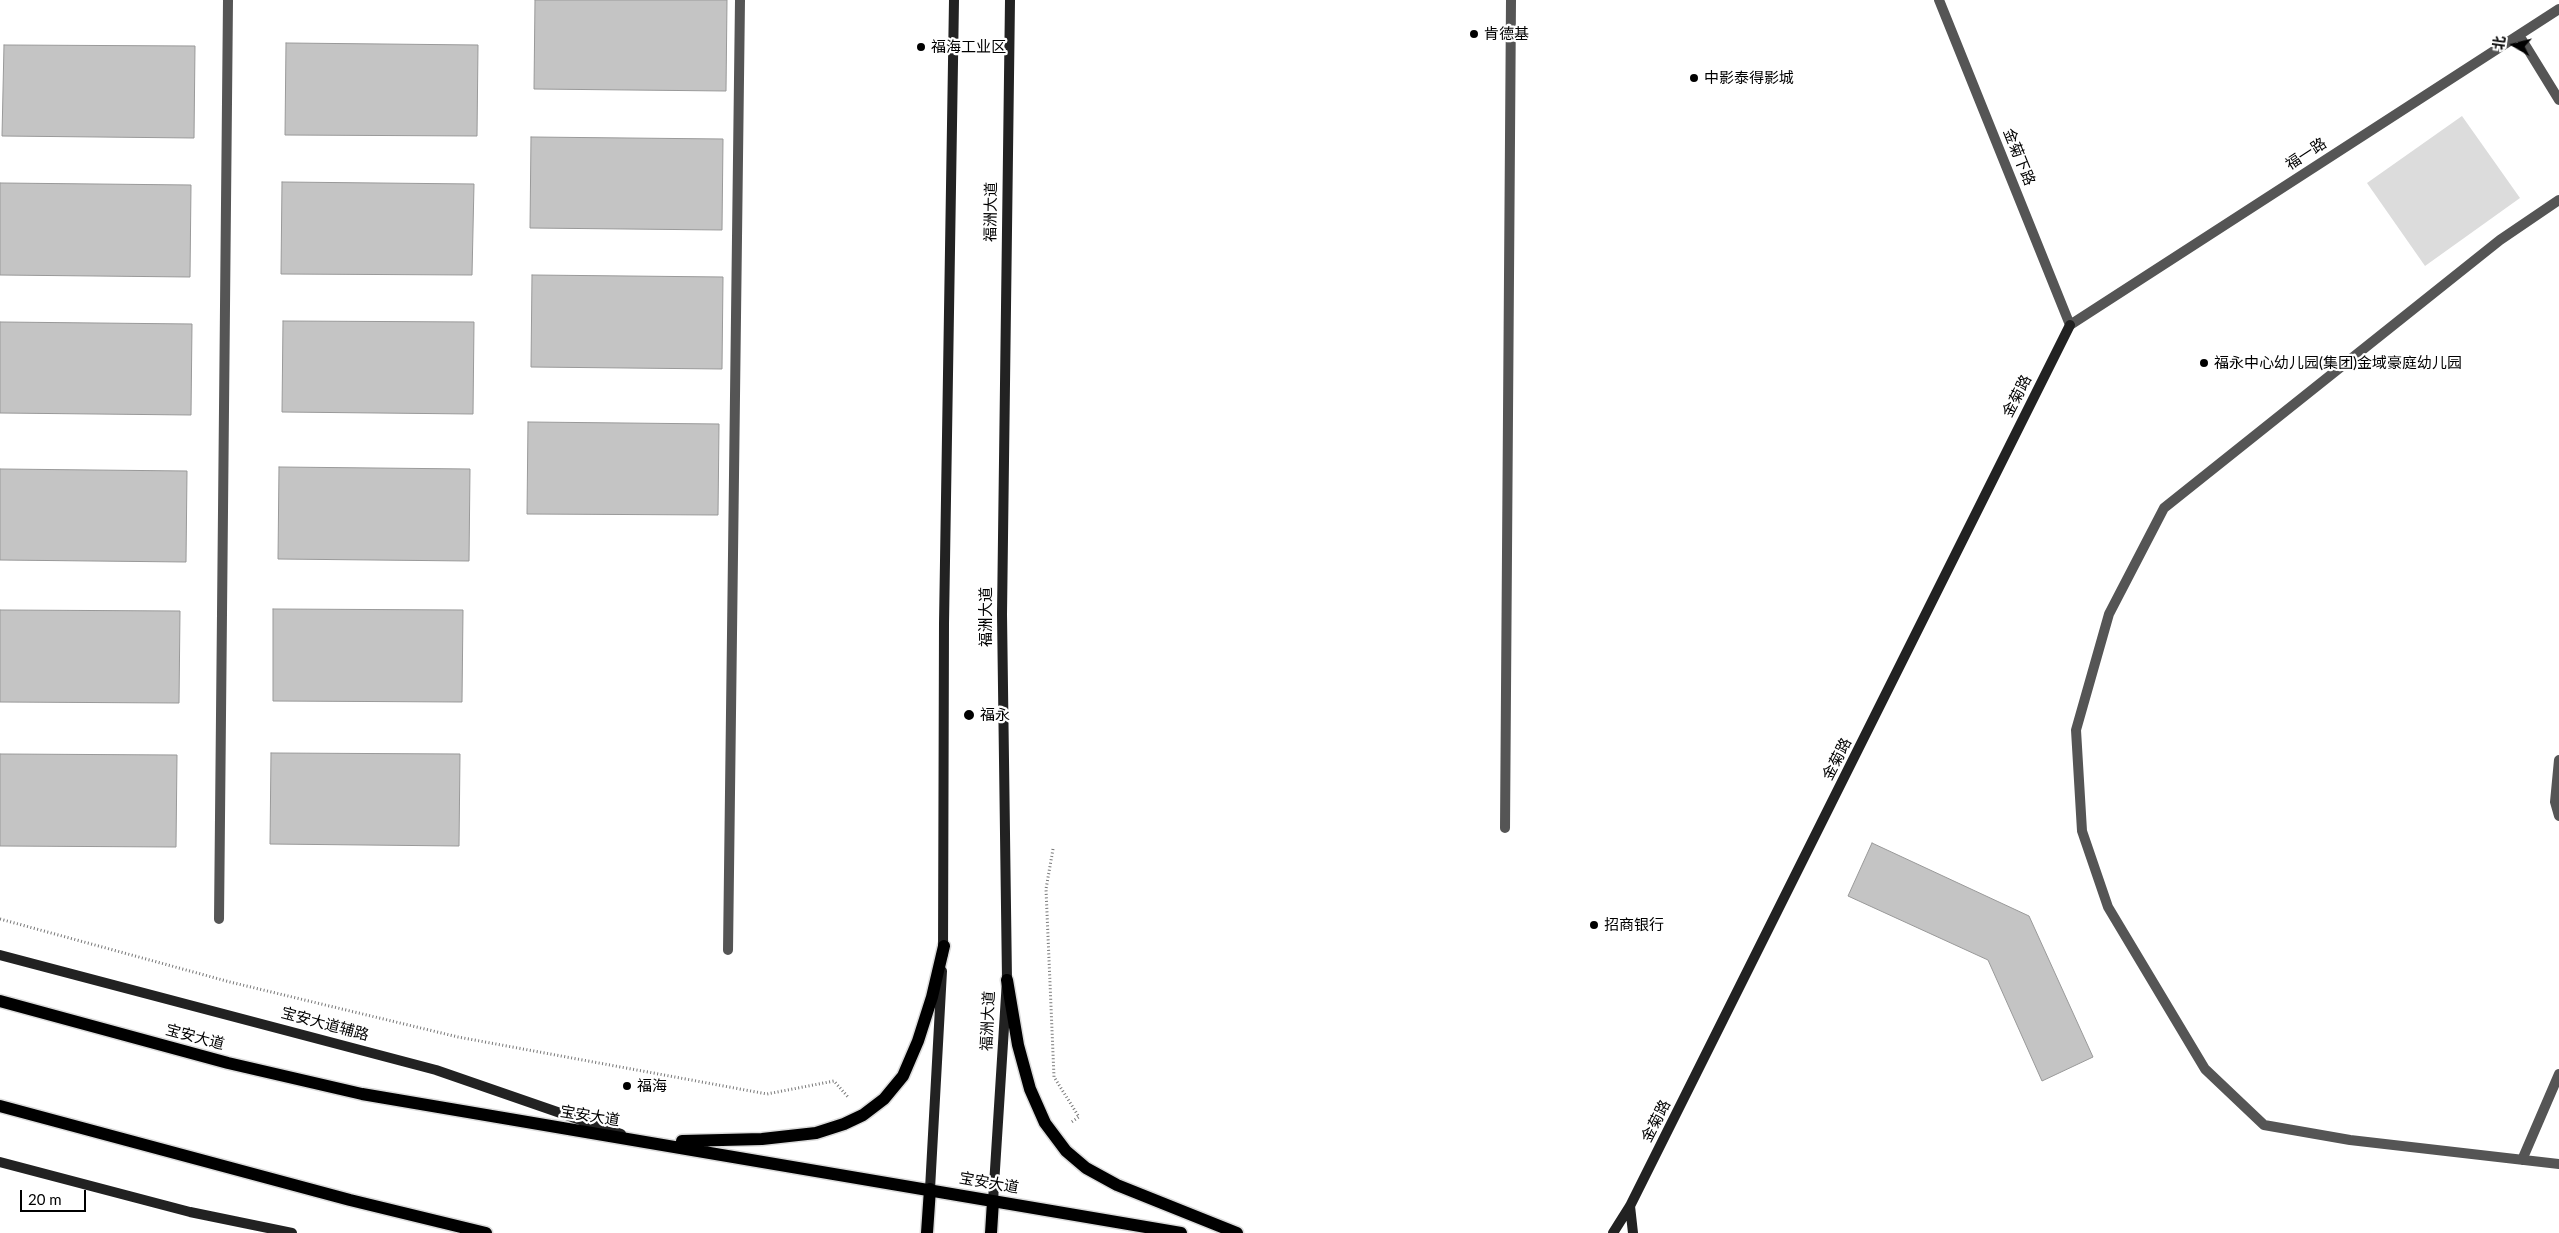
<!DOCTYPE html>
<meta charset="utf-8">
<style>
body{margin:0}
#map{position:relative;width:2559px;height:1233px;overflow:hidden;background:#fff;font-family:Lato,"Noto Sans SC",sans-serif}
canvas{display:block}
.north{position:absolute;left:2489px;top:20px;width:50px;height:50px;-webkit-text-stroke:4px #fff;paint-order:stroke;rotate:278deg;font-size:14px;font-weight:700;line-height:20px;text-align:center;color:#000}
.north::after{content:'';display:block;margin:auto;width:18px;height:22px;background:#000;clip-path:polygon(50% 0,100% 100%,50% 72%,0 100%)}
.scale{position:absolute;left:20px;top:1190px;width:66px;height:22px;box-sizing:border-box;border:2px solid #000;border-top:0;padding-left:6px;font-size:15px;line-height:18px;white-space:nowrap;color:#000;-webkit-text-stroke:4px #fff;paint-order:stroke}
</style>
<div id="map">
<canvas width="2559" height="1233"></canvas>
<div class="north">北</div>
<div class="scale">20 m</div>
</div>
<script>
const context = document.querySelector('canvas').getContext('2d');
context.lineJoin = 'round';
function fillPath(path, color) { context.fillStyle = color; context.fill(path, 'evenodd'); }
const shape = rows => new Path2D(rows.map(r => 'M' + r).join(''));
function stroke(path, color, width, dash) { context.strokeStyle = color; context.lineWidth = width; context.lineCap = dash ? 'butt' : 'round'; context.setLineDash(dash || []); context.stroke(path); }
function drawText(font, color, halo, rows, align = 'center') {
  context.font = font + ' Lato,"Noto Sans SC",sans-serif'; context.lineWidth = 4.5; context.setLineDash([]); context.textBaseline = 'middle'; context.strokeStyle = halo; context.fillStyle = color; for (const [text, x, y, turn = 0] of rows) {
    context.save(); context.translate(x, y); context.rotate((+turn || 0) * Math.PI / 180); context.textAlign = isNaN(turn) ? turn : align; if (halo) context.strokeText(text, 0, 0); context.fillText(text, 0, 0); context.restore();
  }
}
const green = shape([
 [2462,116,2520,198,2425,266,2367,183]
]);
const building = shape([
 [535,0,727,0,726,91,534,89,535,0],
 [286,43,478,45,477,136,285,135,286,43],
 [4,45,195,46,194,138,2,136,4,45],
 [531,137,723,139,722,230,530,228,531,137],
 [282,182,474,184,472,275,281,274,282,182],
 [0,183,191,185,190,277,0,275,0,183],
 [532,275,723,277,722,369,531,367,532,275],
 [283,321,474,322,473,414,282,412,283,321],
 [0,322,192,324,191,415,0,413,0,322],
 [528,422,719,424,718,515,527,514,528,422],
 [279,467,470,469,469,561,278,559,279,467],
 [0,469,187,471,186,562,0,560,0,469],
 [273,609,463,610,462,702,273,701,273,609],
 [0,610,180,611,179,703,0,702,0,610],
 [271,753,460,754,459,846,270,844,271,753],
 [0,754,177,755,176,847,0,846,0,754],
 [1872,843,2029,916,2093,1057,2042,1081,1988,960,1848,896,1872,843]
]);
const path = shape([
 [1053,849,1046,889,1054,1077,1079,1117,1070,1123],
 [0,919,230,982,458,1037,767,1094,834,1081,848,1097]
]);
const street = shape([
 [1939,0,2070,325,2559,9],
 [2519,35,2559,100],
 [2559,200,2500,240,2164,508,2109,614,2076,730,2082,831,2108,907,2205,1069,2264,1125,2350,1140,2559,1164],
 [2559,760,2555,802,2559,816],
 [1505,828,1511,0],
 [219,919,228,0],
 [728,950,740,0],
 [2522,1160,2559,1074]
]);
const secondary = shape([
 [943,954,944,623,954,0],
 [0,955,436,1070,621,1134],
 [0,1162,190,1212,292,1233],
 [930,1189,942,971],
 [993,1201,1007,980,1002,614,1010,0],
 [1630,1206,1633,1233],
 [1613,1233,1630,1206,2070,325]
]);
const primary = shape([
 [1007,980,1018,1045,1030,1089,1045,1123,1066,1151,1086,1168,1117,1185,1237,1233],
 [0,1001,228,1063,362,1094,1181,1233],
 [0,1106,350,1200,486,1233],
 [682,1141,762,1139,816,1133,844,1124,863,1115,884,1099,903,1076,918,1041,932,997,944,946],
 [927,1233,930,1189],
 [991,1233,993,1201]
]);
const markers = [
 [1474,34,5,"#000"],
 [921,47,5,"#000"],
 [1694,78,5,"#000"],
 [2204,363,5,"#000"],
 [969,715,6,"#000"],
 [1594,925,5,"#000"],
 [627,1086,5,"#000"]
];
const poiNames = [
 ["肯德基",1484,34],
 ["福海工业区",931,47],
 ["中影泰得影城",1704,78],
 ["福永中心幼儿园(集团)金域豪庭幼儿园",2214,363],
 ["福永",980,715],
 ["招商银行",1604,925],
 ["福海",637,1086]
];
const streetNames = [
 ["福一路",2306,154,-33],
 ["金菊下路",2019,157,68],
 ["福洲大道",991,212,-89],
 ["金菊路",2017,396,-63],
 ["福洲大道",986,617,-90],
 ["金菊路",1837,759,-63],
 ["福洲大道",988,1021,-87],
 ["宝安大道辅路",325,1024,15],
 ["宝安大道",195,1037,15],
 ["宝安大道",590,1116,9],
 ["金菊路",1656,1121,-63],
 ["宝安大道",989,1183,10]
];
fillPath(green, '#dcdcdc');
fillPath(building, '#c4c4c4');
stroke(building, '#999', 1);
stroke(primary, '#dbdbdb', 15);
stroke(path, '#777', 3, [1, 2.5]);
stroke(street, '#555', 10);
stroke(secondary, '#222', 10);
stroke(primary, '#000', 12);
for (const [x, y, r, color] of markers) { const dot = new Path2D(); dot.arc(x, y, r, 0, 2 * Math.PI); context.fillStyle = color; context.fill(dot); stroke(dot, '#fff', 2); }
drawText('15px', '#000', '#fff', poiNames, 'left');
drawText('15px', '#000', '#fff', streetNames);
</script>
